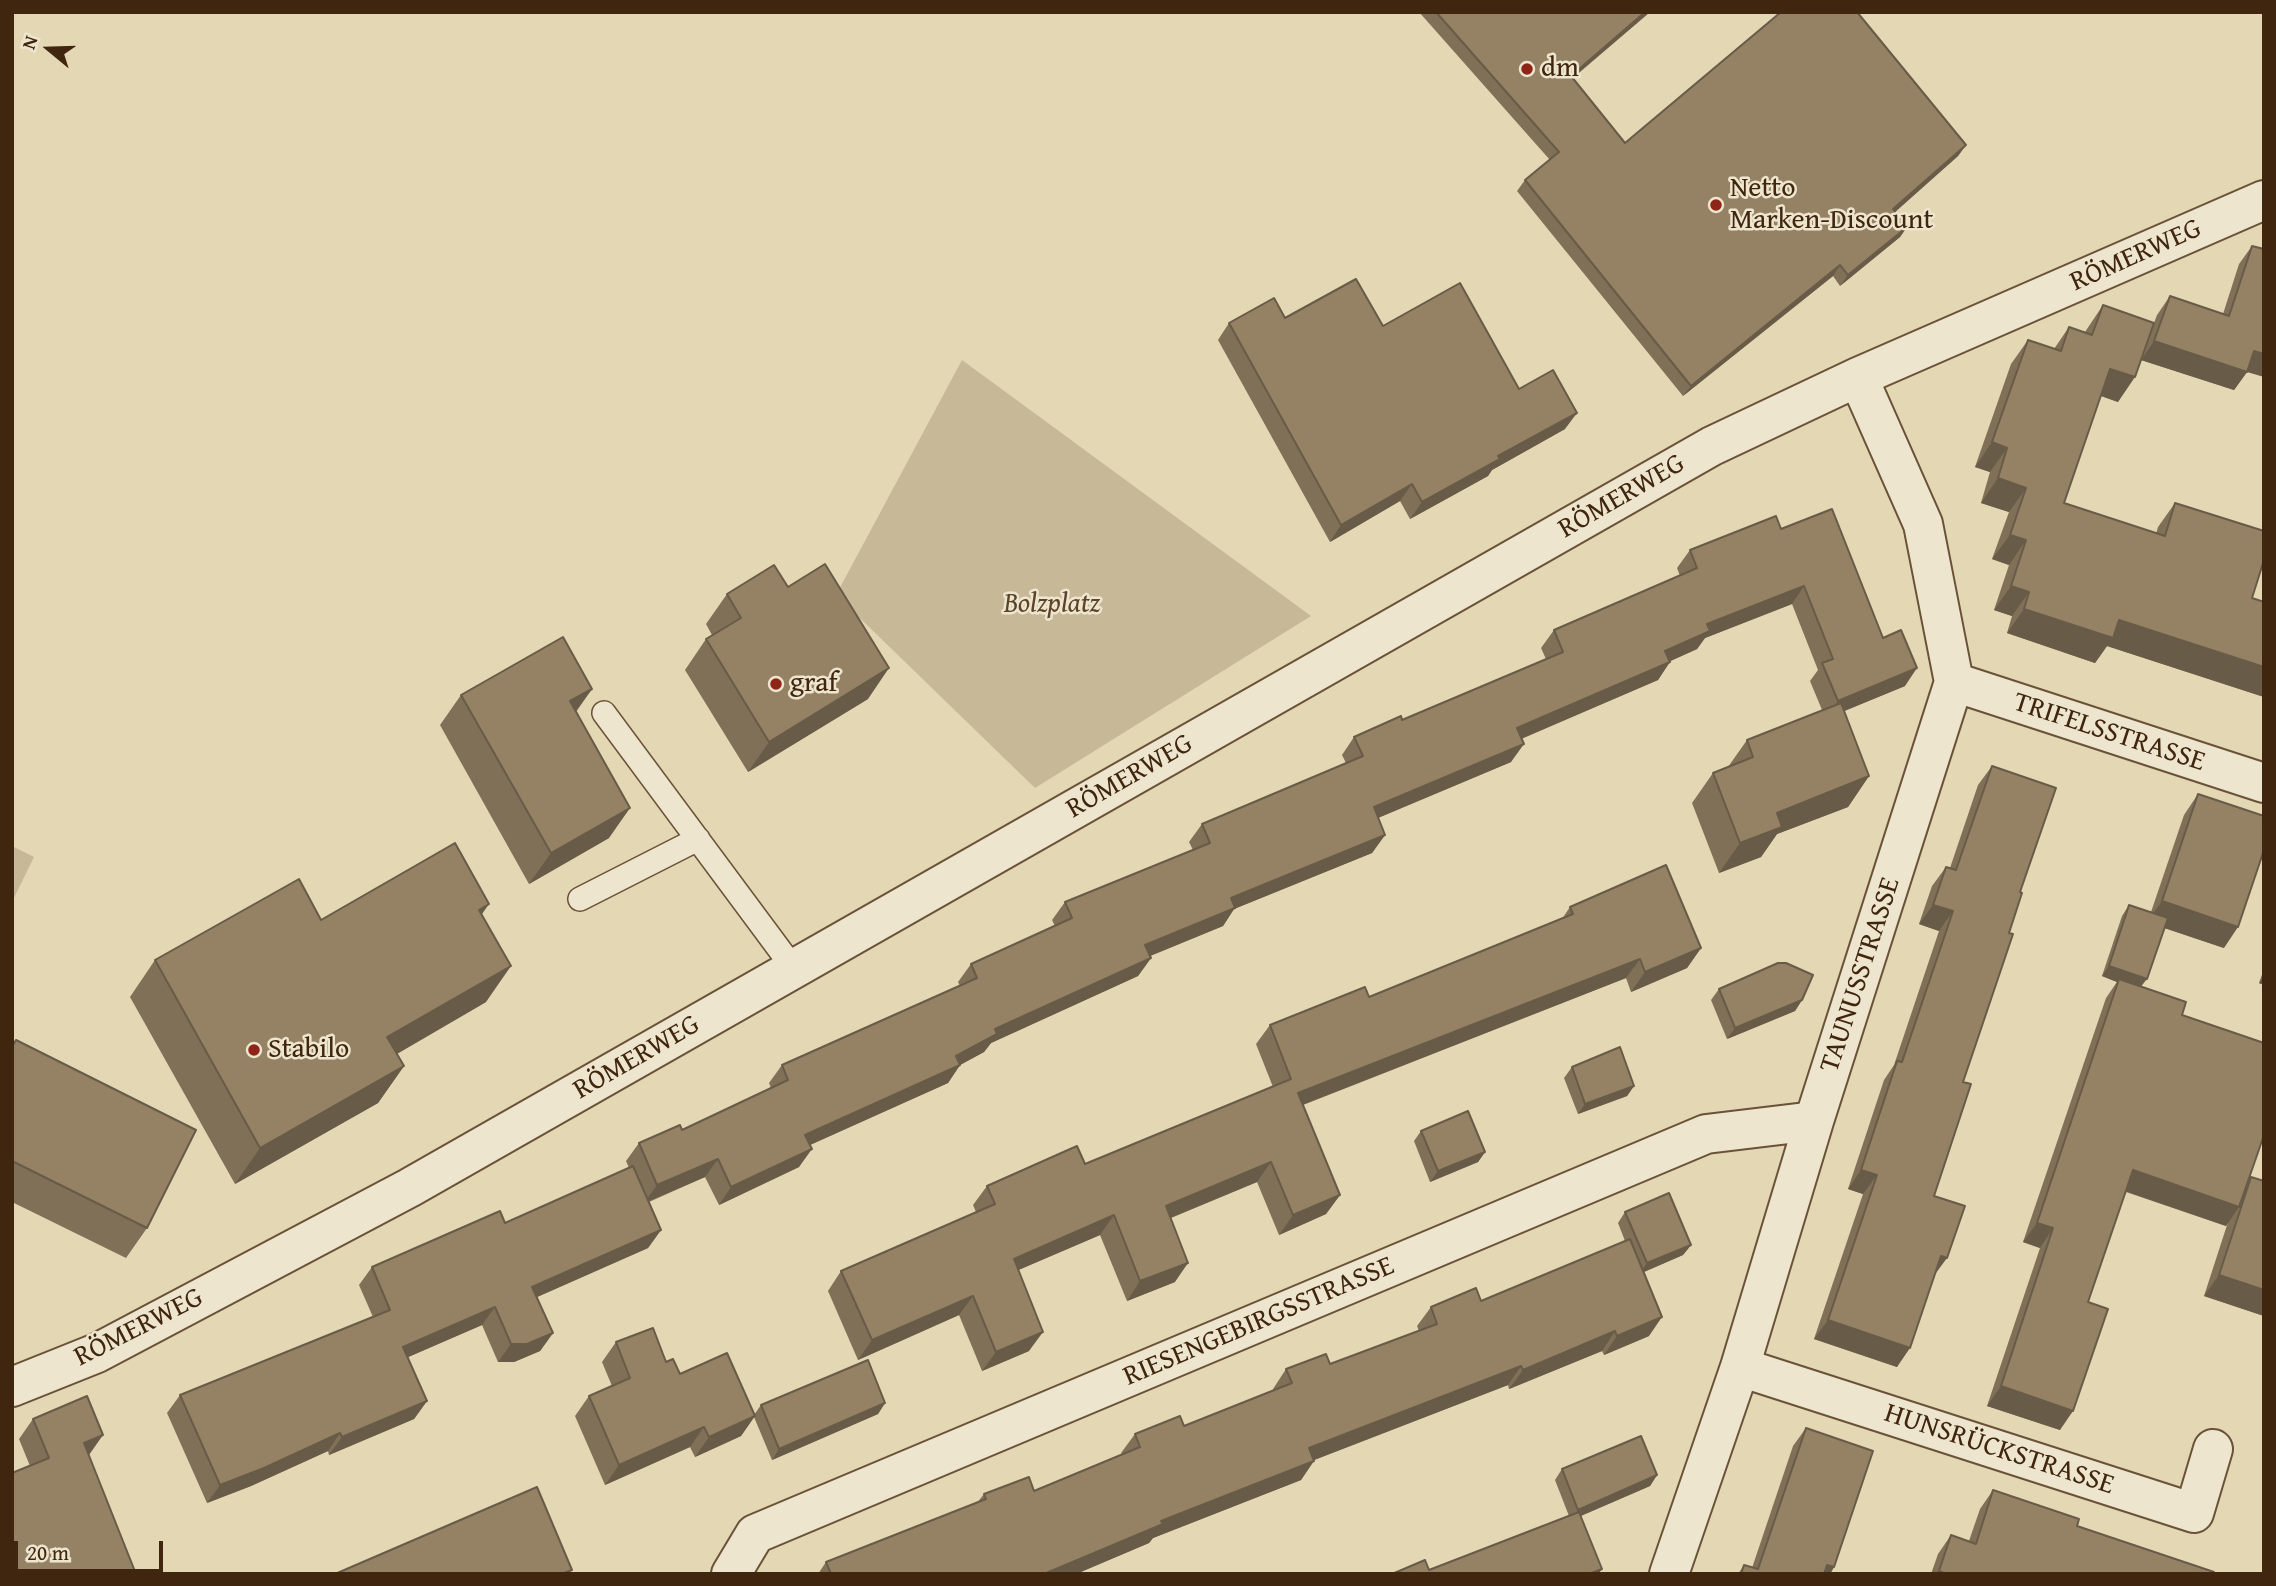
<!DOCTYPE html>
<meta charset="utf-8">
<style>
body{margin:0}
#map{position:relative;width:2276px;height:1586px;overflow:hidden;background:#e3d7b4;font-family:"Gentium Book Plus",serif}
canvas{display:block}
.frame{position:absolute;inset:0;border:14px solid #41260f;pointer-events:none}
.north{position:absolute;left:14px;top:14px;width:70px;height:70px;-webkit-text-stroke:5px #ede5ce;paint-order:stroke;rotate:289deg;font-size:19px;font-weight:700;line-height:28px;text-align:center;color:#41260f}
.north::after{content:'';display:block;margin:auto;width:24px;height:32px;background:#41260f;clip-path:polygon(50% 0,100% 100%,50% 72%,0 100%)}
.scale{position:absolute;left:14px;top:1541px;width:149px;height:32px;box-sizing:border-box;border:4px solid #41260f;border-top:0;padding-left:9px;font-size:21px;line-height:24px;white-space:nowrap;color:#41260f;-webkit-text-stroke:5px #ede5ce;paint-order:stroke}
</style>
<div id="map">
<canvas width="2276" height="1586"></canvas>
<div class="frame"></div>
<div class="north">N</div>
<div class="scale">20 m</div>
</div>
<script>
const context = document.querySelector('canvas').getContext('2d');
context.lineJoin = 'round';
function fillPath(path, color) { context.fillStyle = color; context.fill(path, 'evenodd'); }
const shape = rows => new Path2D(rows.map(r => 'M' + r).join(''));
function stroke(path, color, width, dash) { context.strokeStyle = color; context.lineWidth = width; context.lineCap = dash ? 'butt' : 'round'; context.setLineDash(dash || []); context.stroke(path); }
function drawText(font, color, halo, rows, align = 'center') {
  context.font = font + ' "Gentium Book Plus",serif'; context.lineWidth = 5; context.setLineDash([]); context.textBaseline = 'middle'; context.strokeStyle = halo; context.fillStyle = color; for (const [text, x, y, turn = 0] of rows) {
    context.save(); context.translate(x, y); context.rotate((+turn || 0) * Math.PI / 180); context.textAlign = isNaN(turn) ? turn : align; if (halo) context.strokeText(text, 0, 0); context.fillText(text, 0, 0); context.restore();
  }
}
const green = shape([
 [962,360,1311,616,1035,788,836,595],
 [12,846,34,857,12,902]
]);
const lane = shape([
 [604,713,794,969],
 [580,899,698,839]
]);
const street = shape([
 [1954,682,2264,783],
 [1740,1367,2194,1513,2213,1449],
 [12,1387,97,1353,409,1188,1712,446,1858,377,2264,200],
 [731,1574,755,1534,1706,1134,1814,1121],
 [1669,1574,1740,1367,1814,1121,1954,682,1923,524,1858,377]
]);
const wall = shape([
 [1419,12,1650,12,1573,78,1625,143,1966,145,1958,156,1895,212,1907,227,1900,237,1840,286,1833,276,1683,396,1517,191,1525,180,1550,160],
 [2252,246,2247,372,2234,390,2141,360,2118,402,2101,396,2064,503,2156,534,2158,527,2175,503,2252,598,2264,602,2264,697,2107,646,2095,663,2007,633,2012,616,1994,610,2009,565,1992,559,2009,512,1981,503,1990,472,1975,467,2011,364,2028,340,2054,349,2069,327,2085,332,2103,305,2154,323,2157,315,2170,296,2223,314,2239,264],
 [1285,318,1383,326,1519,389,1565,429,1492,470,1488,476,1410,519,1400,501,1330,542,1218,340,1229,323],
 [1781,529,1883,638,1905,686,1844,711,1869,776,1848,807,1777,834,1761,857,1719,873,1692,803,1713,773,1728,767,1747,740,1822,710,1810,681,1818,670,1792,604,1705,638,1697,649,1670,661,1658,680,1522,738,1511,762,1378,818,1385,835,1372,853,1234,909,1223,926,1150,956,1151,958,1138,976,991,1043,984,1052,960,1065,948,1083,810,1145,799,1167,719,1205,705,1177,649,1202,661,1230,648,1248,537,1297,553,1333,540,1351,514,1362,498,1362,482,1325,408,1357,427,1401,414,1419,329,1455,328,1451,251,1486,207,1503,167,1413,180,1395,373,1317,359,1285,372,1267,505,1223,629,1168,626,1161,639,1143,682,1130,771,1088,769,1083,782,1065,960,986,958,982,971,964,1055,926,1052,920,1065,902,1193,850,1189,842,1202,824,1346,763,1342,755,1354,737,1402,720,1546,659,1541,648,1554,630,1680,576,1677,568,1690,550],
 [788,587,868,699,748,772,685,670,706,639,712,635,706,624,727,594],
 [592,689,576,712,609,838,529,884,440,725,461,695],
 [1992,766,2020,892,1963,1082,1934,1196,1935,1274,1897,1367,1814,1339,1863,1194,1848,1189,1884,1080,1894,1065,1939,931,1919,924,1932,886,1946,867,1950,868,1978,785],
 [2198,794,2224,948,2164,928,2141,986,2182,1015,2248,1181,2251,1177,2264,1181,2264,1316,2204,1296,2228,1222,2226,1226,2126,1192,2088,1302,2060,1430,1987,1406,2040,1248,2023,1242,2106,998,2117,982,2102,976,2122,916,2129,905,2151,912,2184,815],
 [1570,907,1701,948,1687,968,1631,992,1626,978,1303,1105,1340,1195,1326,1214,1279,1235,1257,1182,1171,1218,1175,1282,1127,1301,1100,1235,1018,1270,1029,1351,982,1371,959,1315,858,1360,828,1291,841,1271,976,1212,973,1205,987,1186,1085,1164,1273,1087,1256,1044,1270,1025,1369,997,1562,919],
 [482,914,486,1002,397,1054,404,1066,378,1103,235,1184,130,997,155,960,321,920],
 [2264,969,2264,985,2259,983],
 [1719,989,1802,1000,1795,1011,1727,1039,1711,1000],
 [16,1040,147,1228,126,1258,12,1202,12,1045],
 [1572,1067,1634,1086,1627,1096,1578,1114,1564,1078],
 [1421,1131,1485,1152,1478,1162,1430,1182,1414,1141],
 [1625,1212,1691,1245,1683,1255,1644,1272,1649,1336,1604,1355,1602,1351,1509,1389,1508,1385,1314,1460,1301,1480,1153,1538,1149,1543,1076,1574,818,1574,826,1562,977,1503,984,1494,1034,1491,1122,1454,1121,1453,1135,1434,1184,1426,1274,1390,1273,1389,1286,1369,1330,1364,1419,1331,1417,1326,1431,1307,1481,1301,1625,1241,1618,1223],
 [616,1342,666,1362,680,1374,754,1415,761,1405,885,1403,878,1414,772,1460,754,1417,741,1436,695,1457,690,1447,605,1485,575,1416,589,1396,612,1386,602,1362],
 [33,1419,103,1435,30,1466,19,1439],
 [1806,1428,1834,1567,1830,1574,1738,1574,1744,1565,1752,1568,1793,1446],
 [1562,1469,1657,1475,1650,1486,1581,1516,1602,1569,1598,1574,1392,1574,1429,1570,1569,1516,1555,1480],
 [1993,1490,2077,1526,2213,1574,1931,1574,1938,1554,1951,1535,1969,1541,1980,1509]
]);
const shadedWall = shape([
 [1645,12,1650,12,1563,86,1571,76],
 [1966,145,1958,156,1886,220,1893,209],
 [1907,227,1900,237,1840,286,1848,275],
 [1840,265,1833,276,1683,396,1691,386],
 [2154,341,2254,351,2264,354,2264,377,2247,372,2234,390,2141,360],
 [2110,369,2135,377,2118,402,2093,393],
 [1577,413,1565,429,1492,470,1488,476,1410,519,1422,502,1498,456],
 [1992,442,2007,448,1990,472,1975,467],
 [1998,478,2026,488,2009,512,1981,503],
 [1412,484,1400,501,1330,542,1341,525],
 [2010,535,2026,540,2009,565,1992,559],
 [1804,586,1792,604,1705,638,1697,649,1653,669,1665,651,1707,624],
 [2011,586,2029,592,2012,616,1994,610],
 [2024,609,2119,620,2264,667,2264,697,2107,646,2095,663,2007,633],
 [1670,662,1658,680,1505,746,1517,728],
 [889,668,868,699,748,772,769,742],
 [1917,668,1905,686,1825,719,1838,701],
 [592,689,570,719,570,701],
 [1524,744,1511,762,1361,825,1374,807],
 [1869,776,1848,807,1777,834,1761,857,1719,873,1740,843,1777,813],
 [630,808,609,838,529,884,551,853],
 [1385,835,1372,853,1234,909,1223,926,1133,963,1145,945,1231,898],
 [2162,901,2238,927,2224,948,2147,922],
 [489,904,464,940,479,910],
 [1933,905,1953,911,1939,931,1919,924],
 [1701,948,1687,968,1631,992,1645,972],
 [1151,958,1138,976,991,1043,984,1052,960,1065,948,1083,792,1153,805,1135,995,1029],
 [1640,959,1626,978,1284,1112,1298,1093],
 [511,966,486,1002,362,1074,387,1037],
 [2109,966,2147,979,2139,989,2119,979,2117,982,2102,976],
 [2264,976,2264,985,2259,983],
 [1802,1000,1795,1011,1727,1039,1735,1028],
 [404,1066,378,1103,235,1184,260,1148],
 [1634,1086,1627,1096,1578,1114,1585,1104],
 [812,1149,799,1167,719,1205,731,1187],
 [1485,1152,1478,1162,1430,1182,1438,1171],
 [718,1159,705,1177,644,1203,657,1185],
 [1271,1162,1257,1182,1153,1225,1166,1206],
 [1861,1170,1877,1175,1863,1194,1848,1189],
 [2133,1170,2239,1207,2226,1226,2119,1189],
 [1340,1195,1326,1214,1279,1235,1293,1215],
 [1114,1215,1100,1235,1000,1278,1014,1259],
 [2037,1223,2053,1228,2040,1248,2023,1242],
 [661,1230,648,1248,519,1305,532,1287],
 [1691,1245,1683,1255,1639,1274,1647,1263],
 [1941,1256,1947,1258,1933,1277],
 [1188,1263,1175,1282,1127,1301,1140,1281],
 [2219,1275,2264,1290,2264,1316,2204,1296],
 [973,1296,959,1315,858,1360,872,1340],
 [495,1307,482,1325,390,1365,403,1347],
 [1662,1317,1649,1336,1604,1355,1617,1336],
 [1828,1320,1910,1348,1897,1367,1814,1339],
 [1615,1331,1602,1351,1509,1389,1523,1370],
 [1043,1332,1029,1351,982,1371,996,1352],
 [553,1333,540,1351,514,1362,498,1362,511,1344],
 [1521,1366,1508,1385,1296,1467,1309,1448],
 [2001,1386,2073,1411,2060,1430,1987,1406],
 [427,1401,414,1419,329,1455,342,1437],
 [885,1403,878,1414,772,1460,779,1449],
 [755,1416,741,1436,695,1457,709,1437],
 [704,1427,690,1447,605,1485,619,1465],
 [340,1433,328,1451,251,1486,207,1503,220,1485],
 [103,1435,89,1455,84,1443],
 [1314,1461,1301,1480,1153,1538,1149,1543,1076,1574,1044,1574,1161,1521],
 [1657,1475,1650,1486,1571,1520,1578,1510],
 [1827,1565,1834,1567,1830,1574,1820,1574],
 [1602,1569,1598,1574,1589,1574]
]);
const building = shape([
 [1436,12,1645,12,1571,76,1625,143,1781,12,1857,12,1966,145,1893,209,1907,227,1848,275,1840,265,1691,386,1525,180,1559,152,1436,12],
 [2252,246,2264,249,2264,354,2254,351,2247,372,2154,341,2170,296,2229,316,2252,246],
 [1356,279,1383,326,1460,283,1519,389,1553,370,1577,413,1498,456,1500,459,1422,502,1412,484,1341,525,1229,323,1274,298,1285,318,1356,279],
 [2103,305,2154,323,2135,377,2110,369,2064,503,2165,536,2175,503,2264,531,2264,560,2252,598,2264,602,2264,667,2119,620,2113,638,2024,609,2029,592,2011,586,2026,540,2010,535,2026,488,1998,478,2007,448,1992,442,2028,340,2061,351,2069,327,2092,335,2103,305],
 [1832,509,1883,638,1901,630,1917,668,1838,701,1822,663,1833,659,1804,586,1707,624,1710,631,1665,651,1670,662,1517,728,1524,744,1374,807,1385,835,1231,898,1235,908,1145,945,1151,958,995,1029,997,1034,956,1056,960,1065,805,1135,812,1149,731,1187,718,1159,657,1185,639,1143,680,1125,682,1130,788,1080,782,1065,977,978,971,964,1072,918,1065,902,1210,843,1202,824,1363,756,1354,737,1401,716,1402,720,1563,652,1554,630,1697,568,1690,550,1776,516,1781,529,1832,509],
 [825,564,889,668,769,742,706,639,741,618,727,594,774,565,788,587,825,564],
 [563,637,592,689,570,701,630,808,551,853,461,695,563,637],
 [1841,703,1869,776,1777,813,1782,827,1740,843,1713,773,1753,757,1747,740,1841,703],
 [1992,766,2056,788,2020,892,2022,893,2009,933,2013,934,1963,1082,1971,1084,1934,1196,1965,1206,1947,1258,1941,1256,1910,1348,1828,1320,1877,1175,1861,1170,1897,1061,1902,1062,1953,911,1933,905,1946,867,1956,870,1992,766],
 [2198,794,2264,816,2264,850,2238,927,2162,901,2198,794],
 [455,843,489,904,479,910,511,966,387,1037,404,1066,260,1148,155,960,299,879,321,920,455,843],
 [1666,865,1701,948,1645,972,1640,959,1298,1093,1340,1195,1293,1215,1271,1162,1166,1206,1188,1263,1140,1281,1114,1215,1014,1259,1043,1332,996,1352,973,1296,872,1340,841,1271,995,1204,987,1186,1077,1146,1085,1164,1291,1079,1270,1025,1365,987,1369,997,1573,914,1570,907,1666,865],
 [2129,905,2168,918,2147,979,2109,966,2129,905],
 [1778,963,1786,963,1813,975,1802,1000,1735,1028,1719,989,1778,963],
 [2119,979,2186,1002,2182,1015,2264,1043,2264,1135,2239,1207,2133,1170,2088,1302,2108,1309,2073,1411,2001,1386,2053,1228,2037,1223,2119,979],
 [16,1040,196,1130,147,1228,12,1161,12,1047,16,1040],
 [1620,1047,1634,1086,1585,1104,1572,1067,1620,1047],
 [1468,1111,1485,1152,1438,1171,1421,1131,1468,1111],
 [633,1166,661,1230,532,1287,553,1333,527,1344,511,1344,495,1307,403,1347,427,1401,342,1437,340,1433,264,1468,220,1485,180,1395,390,1310,372,1267,500,1211,505,1223,633,1166],
 [2251,1177,2264,1181,2264,1290,2219,1275,2251,1177],
 [1669,1193,1691,1245,1647,1263,1625,1212,1669,1193],
 [1630,1239,1662,1317,1617,1336,1615,1331,1523,1370,1521,1366,1309,1448,1314,1461,1161,1521,1163,1524,1044,1574,831,1574,826,1562,986,1499,984,1494,1029,1477,1034,1491,1140,1447,1135,1434,1180,1416,1184,1426,1292,1383,1286,1369,1326,1354,1330,1364,1437,1324,1431,1307,1476,1288,1481,1301,1630,1239],
 [653,1328,666,1362,673,1359,680,1374,727,1353,755,1416,709,1437,704,1427,619,1465,589,1396,630,1378,616,1342,653,1328],
 [868,1360,885,1403,779,1449,761,1405,868,1360],
 [87,1396,103,1435,84,1443,136,1574,12,1574,12,1473,49,1458,33,1419,87,1396],
 [1806,1428,1873,1451,1834,1567,1827,1565,1824,1574,1741,1574,1744,1565,1758,1569,1806,1428],
 [1641,1436,1657,1475,1578,1510,1562,1469,1641,1436],
 [537,1487,572,1570,562,1574,335,1574,537,1487],
 [1993,1490,2079,1519,2077,1526,2214,1572,2213,1574,1946,1574,1939,1571,1951,1535,1976,1544,1993,1490],
 [1579,1512,1602,1569,1589,1574,1392,1574,1425,1560,1429,1570,1579,1512]
]);
const markers = [
 [1527,69,7,"#8f2418"],
 [1716,205,7,"#8f2418"],
 [776,684,7,"#8f2418"],
 [254,1050,7,"#8f2418"]
];
const poiNames = [
 ["dm",1541,69],
 ["Netto",1730,189],
 ["Marken-Discount",1730,221],
 ["graf",790,684],
 ["Stabilo",268,1050]
];
const streetNames = [
 ["RÖMERWEG",2136,256,-24],
 ["RÖMERWEG",1622,497,-30],
 ["TRIFELSSTRASSE",2109,733,18],
 ["RÖMERWEG",1130,777,-30],
 ["TAUNUSSTRASSE",1861,975,-72],
 ["RÖMERWEG",637,1058,-30],
 ["RIESENGEBIRGSSTRASSE",1259,1322,-23],
 ["RÖMERWEG",139,1328,-27],
 ["HUNSRÜCKSTRASSE",1999,1450,18]
];
const parkNames = [
 ["Bolzplatz",1052,605]
];
fillPath(green, '#c7b998');
stroke(lane, '#6a5238', 26);
stroke(street, '#6a5238', 42);
stroke(lane, '#ede5ce', 23);
stroke(street, '#ede5ce', 38);
fillPath(wall, '#807057');
fillPath(shadedWall, '#685b47');
fillPath(building, '#958265');
stroke(building, '#685b47', 2);
for (const [x, y, r, color] of markers) { const dot = new Path2D(); dot.arc(x, y, r, 0, 2 * Math.PI); context.fillStyle = color; context.fill(dot); stroke(dot, '#ede5ce', 2.5); }
drawText('28px', '#41260f', '#ede5ce', poiNames, 'left');
drawText('28px', '#41260f', '#ede5ce', streetNames);
drawText('italic 28px', '#5c432a', '#ede5ce', parkNames);
</script>
